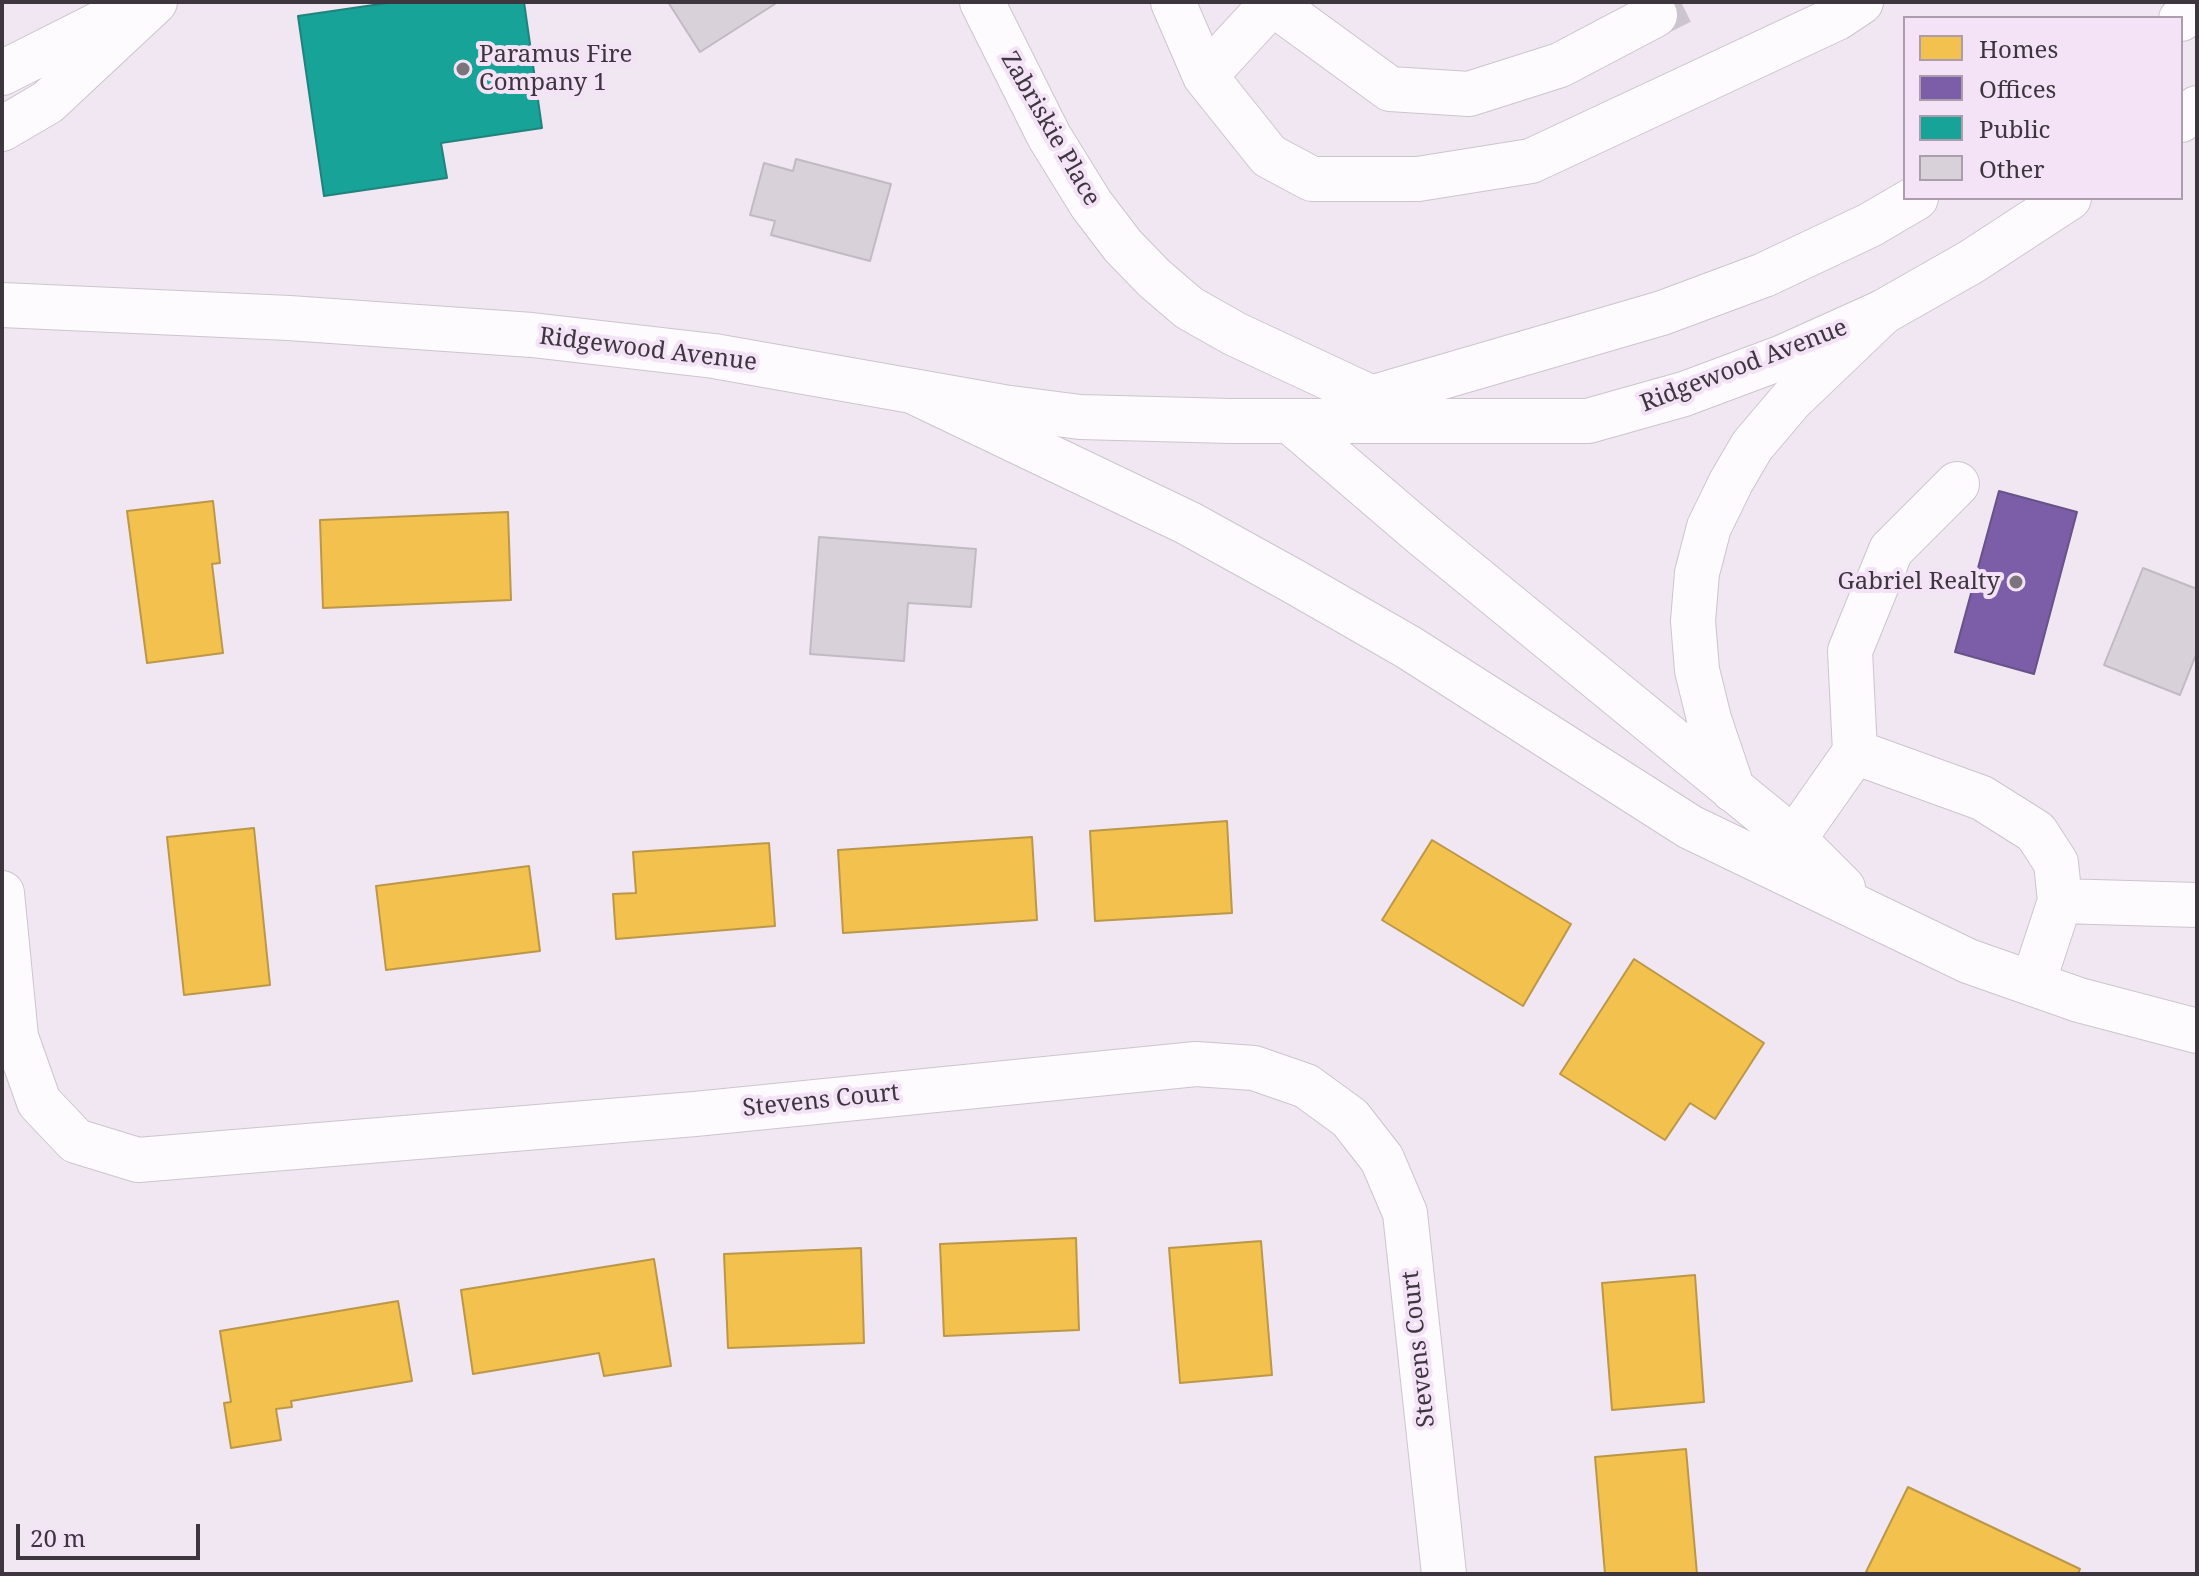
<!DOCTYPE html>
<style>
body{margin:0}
#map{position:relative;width:2199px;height:1576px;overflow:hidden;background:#f0e7f2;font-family:"Noto Serif",serif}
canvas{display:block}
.frame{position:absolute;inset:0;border:4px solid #3d363e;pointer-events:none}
.legend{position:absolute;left:1903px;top:16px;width:280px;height:184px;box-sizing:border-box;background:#f4e2f6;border:2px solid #ab9dac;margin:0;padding:10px 14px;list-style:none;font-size:24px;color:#3d363e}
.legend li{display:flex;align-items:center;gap:16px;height:40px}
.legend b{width:40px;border:2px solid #ab9dac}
.scale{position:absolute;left:16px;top:1524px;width:184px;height:36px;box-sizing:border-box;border:4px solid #3d363e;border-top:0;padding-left:10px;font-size:24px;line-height:28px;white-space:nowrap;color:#3d363e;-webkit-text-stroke:6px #f4e2f6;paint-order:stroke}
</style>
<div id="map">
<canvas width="2199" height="1576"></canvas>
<div class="frame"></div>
<ul class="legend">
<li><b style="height:22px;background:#f2c14e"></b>Homes</li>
<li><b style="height:22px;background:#7b5ea7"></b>Offices</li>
<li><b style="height:22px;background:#17a398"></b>Public</li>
<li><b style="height:22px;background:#d8d1da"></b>Other</li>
</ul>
<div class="scale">20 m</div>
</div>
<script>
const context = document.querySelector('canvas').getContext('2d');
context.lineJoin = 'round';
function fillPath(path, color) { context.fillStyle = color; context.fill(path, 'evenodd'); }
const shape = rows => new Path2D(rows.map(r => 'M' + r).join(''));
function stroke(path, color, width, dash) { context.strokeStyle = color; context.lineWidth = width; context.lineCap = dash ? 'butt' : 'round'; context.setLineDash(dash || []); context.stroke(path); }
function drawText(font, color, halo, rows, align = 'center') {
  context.font = font + ' "Noto Serif",serif'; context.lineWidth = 8; context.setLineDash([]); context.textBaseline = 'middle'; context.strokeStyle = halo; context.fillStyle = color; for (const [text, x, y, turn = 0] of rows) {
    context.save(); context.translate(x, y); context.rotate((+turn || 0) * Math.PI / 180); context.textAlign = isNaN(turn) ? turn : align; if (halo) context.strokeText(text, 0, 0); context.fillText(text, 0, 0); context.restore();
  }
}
const homes = shape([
 [213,501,220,563,212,564,223,653,147,663,127,511,213,501],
 [508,512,511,600,323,608,320,520,508,512],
 [1227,821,1232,913,1095,921,1090,831,1227,821],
 [254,828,270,985,184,995,167,837,254,828],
 [1032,837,1037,920,843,933,838,850,1032,837],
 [1432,840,1571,924,1523,1006,1382,920,1432,840],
 [769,843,775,926,616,939,613,894,636,893,633,852,769,843],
 [529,866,540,951,386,970,376,886,529,866],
 [1634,959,1764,1043,1715,1119,1690,1103,1665,1140,1560,1074,1634,959],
 [1076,1238,1079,1330,944,1336,940,1244,1076,1238],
 [1261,1241,1272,1375,1180,1383,1169,1248,1261,1241],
 [861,1248,864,1343,728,1348,724,1254,861,1248],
 [654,1259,671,1366,604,1376,599,1353,473,1374,461,1290,654,1259],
 [1695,1275,1704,1402,1612,1410,1602,1283,1695,1275],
 [398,1301,412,1381,291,1401,292,1407,276,1409,281,1440,231,1448,224,1403,231,1402,220,1331,398,1301],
 [1686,1449,1697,1574,1605,1574,1595,1457,1686,1449],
 [1908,1487,2080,1569,2078,1574,1872,1574,1866,1572,1908,1487]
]);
const offices = shape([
 [1999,491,2077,512,2034,674,1955,652,1999,491]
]);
const public = shape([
 [394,2,524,2,542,128,441,143,447,178,324,196,298,16,394,2]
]);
const building = shape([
 [668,2,778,2,700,52,668,2],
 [796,159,891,184,870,261,771,235,775,221,750,215,764,163,793,171,796,159],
 [819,537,976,549,971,607,908,603,904,661,810,654,819,537],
 [2143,568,2197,589,2197,652,2180,695,2104,665,2143,568]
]);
const minorTunnel = shape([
 [1655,15,1681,2]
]);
const minor = shape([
 [1173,2,1205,76,1269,156,1312,179,1418,179,1531,161,1837,18,1861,2],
 [1272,3,1390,89,1469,94,1560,65,1655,15],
 [1205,76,1273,2],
 [1855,752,1982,798,2036,832,2056,863,2060,901,2033,983],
 [1794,839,1855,752,1850,651,1891,550,1957,484],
 [2,893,16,1037,39,1102,76,1141,138,1160,695,1114,1196,1064,1254,1068,1306,1086,1350,1118,1382,1159,1405,1213,1444,1574],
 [2060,901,2197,905]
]);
const major = shape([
 [982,2,1049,136,1091,204,1123,246,1154,278,1189,308,1235,334,1372,398],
 [2181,19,2197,7],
 [2,73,123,12],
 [2181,120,2197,108],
 [2,129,48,102,155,2],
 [2,305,289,318,532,335,714,356,1003,407,1080,417,1230,421,1588,421,1684,394,1783,357,1883,312,1971,262,2069,198],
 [1343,406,1662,313,1764,275,1870,225,1916,198]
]);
const highway = shape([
 [914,392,1188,523,1293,581,1408,647,1690,827,1968,961,2079,1000,2197,1031],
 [1290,421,1423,535,1794,839,1843,888],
 [1733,790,1709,719,1697,670,1693,621,1697,573,1709,527,1731,482,1752,446,1791,400,1883,312]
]);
const markers = [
 [463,69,8,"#7c747d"],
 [2016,582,8,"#7c747d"]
];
const poiNames = [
 ["Paramus Fire",479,55],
 ["Company 1",479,83],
 ["Gabriel Realty",2000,582,"right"]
];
const streetNames = [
 ["Zabriskie Place",1050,129,60],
 ["Ridgewood Avenue",648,350,7],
 ["Ridgewood Avenue",1744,366,-21],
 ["Stevens Court",821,1101,-6],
 ["Stevens Court",1419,1349,-96]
];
fillPath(homes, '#f2c14e');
stroke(homes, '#bc9749', 2);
fillPath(offices, '#7b5ea7');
stroke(offices, '#685288', 2);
fillPath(public, '#17a398');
stroke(public, '#22827d', 2);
fillPath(building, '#d8d1da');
stroke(building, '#c1bac3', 2);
stroke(minorTunnel, '#ccc4ce', 44, [44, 22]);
stroke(minor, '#ccc5cd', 46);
stroke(major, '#ccc5cd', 46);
stroke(highway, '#ccc5cd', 46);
stroke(minor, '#fdfbfd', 44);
stroke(major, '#fdfbfd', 44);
stroke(highway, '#fdfbfd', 44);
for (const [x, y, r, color] of markers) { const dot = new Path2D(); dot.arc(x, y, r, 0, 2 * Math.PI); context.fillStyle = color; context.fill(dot); stroke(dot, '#f4e2f6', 3); }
drawText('24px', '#3d363e', '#f4e2f6', poiNames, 'left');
drawText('24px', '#3d363e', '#f4e2f6', streetNames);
</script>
